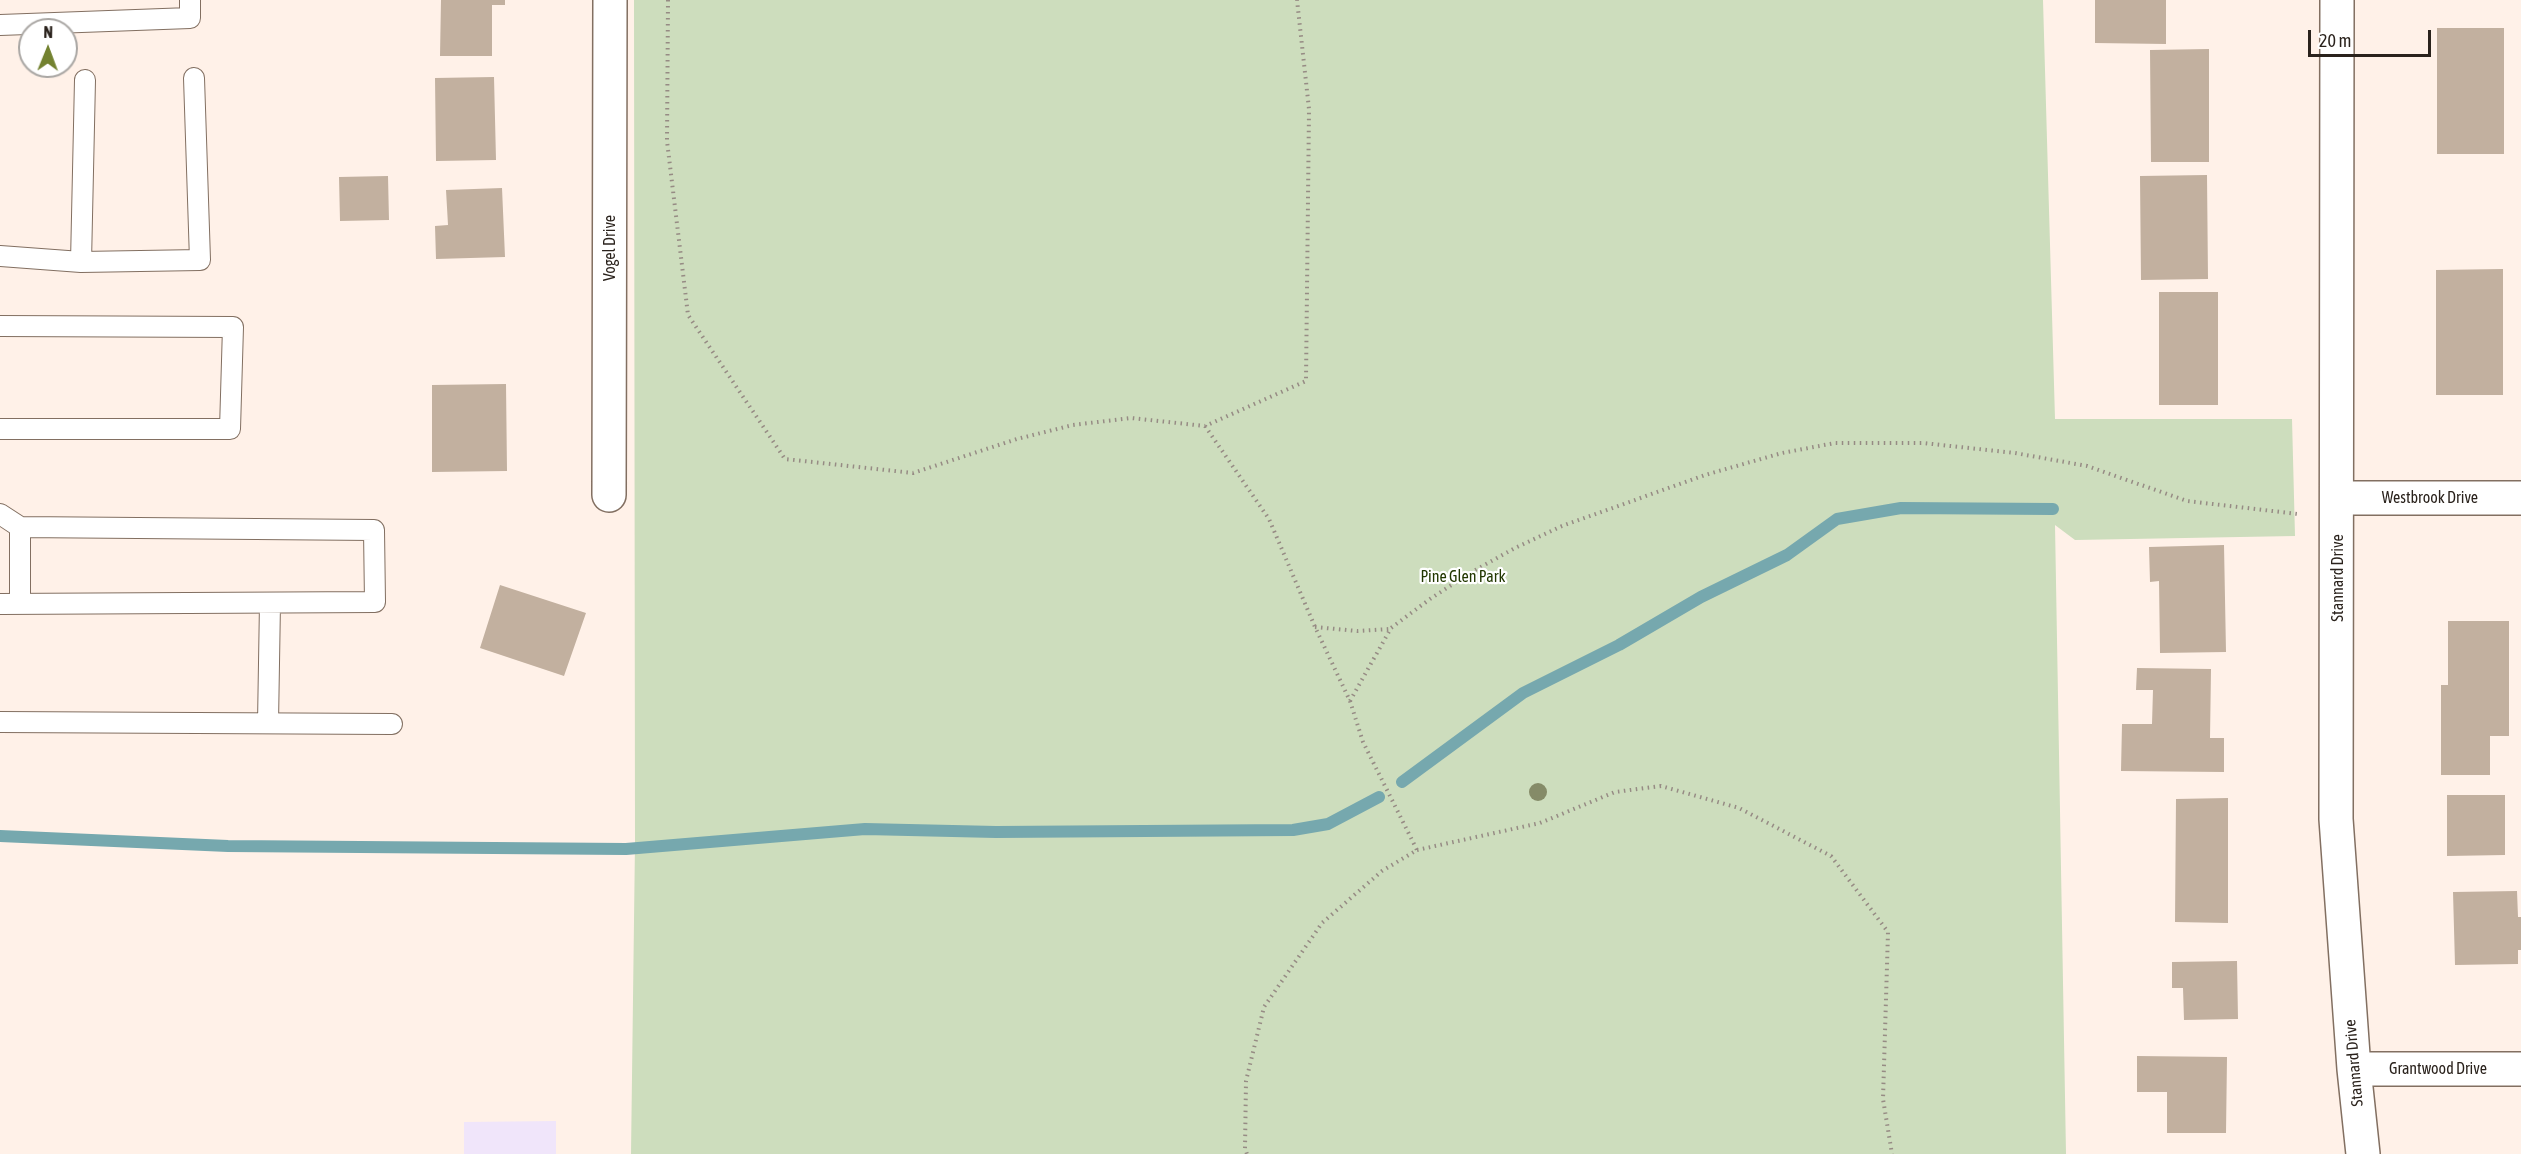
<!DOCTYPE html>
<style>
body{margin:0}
#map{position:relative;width:2521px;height:1154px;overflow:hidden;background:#fff1e8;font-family:"Asap Condensed",sans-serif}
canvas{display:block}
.north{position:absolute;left:18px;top:18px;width:60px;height:60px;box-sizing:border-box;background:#fff;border:2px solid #aaa7a4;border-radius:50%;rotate:1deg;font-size:16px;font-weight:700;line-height:24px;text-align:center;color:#2a221c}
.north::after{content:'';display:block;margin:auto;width:21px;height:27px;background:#738230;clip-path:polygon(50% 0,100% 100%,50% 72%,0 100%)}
.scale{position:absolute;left:2308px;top:30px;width:123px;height:27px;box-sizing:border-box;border:3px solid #2a221c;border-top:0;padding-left:8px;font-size:18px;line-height:21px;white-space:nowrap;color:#2a221c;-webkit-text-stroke:4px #fff;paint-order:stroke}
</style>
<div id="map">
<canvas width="2521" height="1154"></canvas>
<div class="north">N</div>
<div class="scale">20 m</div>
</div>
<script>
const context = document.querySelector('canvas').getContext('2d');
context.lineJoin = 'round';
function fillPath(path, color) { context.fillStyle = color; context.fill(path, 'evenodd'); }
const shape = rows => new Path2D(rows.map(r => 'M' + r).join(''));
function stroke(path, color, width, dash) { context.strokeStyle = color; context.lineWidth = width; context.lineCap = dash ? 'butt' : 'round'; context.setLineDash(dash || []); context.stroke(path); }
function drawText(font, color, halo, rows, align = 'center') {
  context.font = font + ' "Asap Condensed",sans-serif'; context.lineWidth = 4.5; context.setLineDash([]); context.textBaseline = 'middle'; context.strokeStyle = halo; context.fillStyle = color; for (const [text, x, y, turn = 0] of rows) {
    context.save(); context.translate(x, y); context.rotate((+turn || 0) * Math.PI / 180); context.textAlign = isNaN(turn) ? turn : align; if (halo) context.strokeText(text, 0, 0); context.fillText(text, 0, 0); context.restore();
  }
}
const industrial = shape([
 [556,1121,556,1154,464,1154,464,1122]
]);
const green = shape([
 [634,0,2043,0,2055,419,2292,419,2295,536,2075,540,2055,525,2066,1154,631,1154,635,843]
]);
const stream = shape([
 [1402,782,1523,693,1619,645,1701,597,1787,555,1837,519,1901,508,2053,509],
 [0,836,228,846,626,849,865,829,996,832,1293,830,1328,824,1379,797]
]);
const building = shape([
 [441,0,505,0,505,5,492,5,492,56,440,56],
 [2095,0,2166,0,2166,44,2095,43],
 [2437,28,2504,28,2504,154,2437,154],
 [2209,49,2209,162,2151,162,2150,50],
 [494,77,496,160,436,161,435,78],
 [2207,175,2208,279,2141,280,2140,176],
 [388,176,389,220,340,221,339,177],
 [502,188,505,257,436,259,435,226,448,225,446,190],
 [2503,269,2503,395,2436,395,2436,270],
 [2159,292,2218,292,2218,405,2159,405],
 [506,384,507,471,432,472,432,385],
 [2224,545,2226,652,2160,653,2159,581,2150,582,2149,547],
 [500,585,586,613,564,676,480,648],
 [2448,621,2509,621,2509,736,2490,736,2490,775,2441,775,2441,685,2448,685],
 [2137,668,2211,669,2210,738,2224,738,2224,772,2121,771,2122,724,2152,724,2153,690,2136,690],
 [2447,795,2505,795,2505,855,2447,856],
 [2228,798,2228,923,2175,922,2176,799],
 [2517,891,2518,917,2521,917,2521,950,2518,950,2518,964,2455,965,2453,892],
 [2237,961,2238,1019,2184,1020,2183,988,2172,988,2172,962],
 [2137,1056,2227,1057,2226,1133,2167,1133,2167,1092,2137,1092]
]);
const path = shape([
 [668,0,667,141,688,315,785,459,913,473,1017,439,1073,425,1131,418,1205,426,1306,381,1309,109,1297,0],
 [1205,426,1269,519,1315,627,1350,701,1363,742,1417,850,1382,871,1322,923,1264,1007,1246,1081,1245,1149,1247,1154],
 [1315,627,1357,631,1390,629],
 [1350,701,1391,628,1430,599,1470,573,1515,548,1562,526,1705,475,1782,453,1835,443,1923,443,2015,453,2087,466,2187,501,2298,514],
 [1417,850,1540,823,1615,792,1661,786,1739,808,1831,856,1888,932,1883,1099,1892,1154]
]);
const lane = shape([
 [0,25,190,18,190,0],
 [0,256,81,262,200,260,194,78],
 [81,262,85,80],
 [0,326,233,327,230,429,0,429],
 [0,514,20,527,20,604],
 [0,604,375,602,374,530,20,527],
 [0,722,392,724],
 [268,723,270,603]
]);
const street = shape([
 [2337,0,2336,819,2354,1069,2363,1154],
 [609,495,610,0],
 [2338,498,2521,498],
 [2354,1069,2521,1069]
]);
const trees = [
 [1538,792]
];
const streetNames = [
 ["Vogel Drive",610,248,-90],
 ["Westbrook Drive",2430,498],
 ["Stannard Drive",2338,578,-90],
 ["Stannard Drive",2354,1063,-95],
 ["Grantwood Drive",2438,1069]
];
const parkNames = [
 ["Pine Glen Park",1463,577]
];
fillPath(industrial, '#f0e5fa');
fillPath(green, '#cdddbd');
stroke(stream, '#76a8ae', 12);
fillPath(building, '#c2b09f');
stroke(lane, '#826f61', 22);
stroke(street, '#826f61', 36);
stroke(path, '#968b84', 4, [1.5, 4.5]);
stroke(lane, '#fff', 20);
stroke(street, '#fff', 33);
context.fillStyle = '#858b68';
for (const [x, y] of trees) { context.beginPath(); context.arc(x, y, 9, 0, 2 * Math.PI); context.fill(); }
drawText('16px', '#2a221c', '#fff', streetNames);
drawText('16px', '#223700', '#fff', parkNames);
</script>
